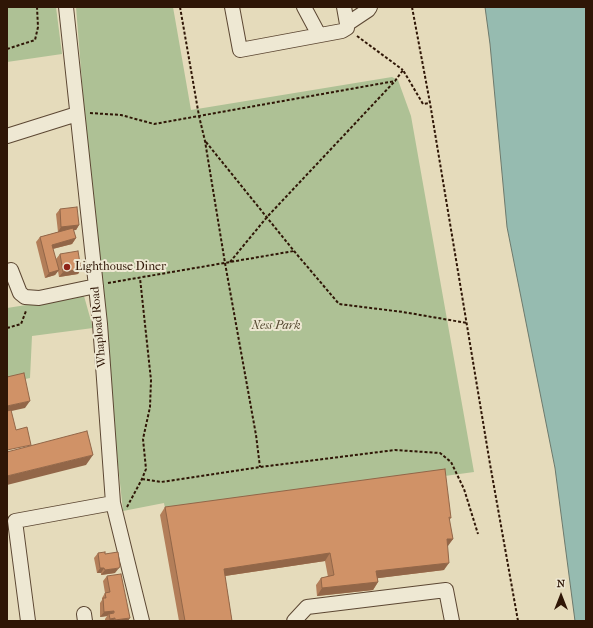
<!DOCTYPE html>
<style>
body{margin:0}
#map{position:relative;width:593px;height:628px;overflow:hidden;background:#e5dbbb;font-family:"IM FELL French Canon",serif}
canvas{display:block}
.frame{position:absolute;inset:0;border:8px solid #2f1606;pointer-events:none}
.north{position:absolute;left:541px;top:576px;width:40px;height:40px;-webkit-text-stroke:3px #eee8d3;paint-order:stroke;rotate:0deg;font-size:11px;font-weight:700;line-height:16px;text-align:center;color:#2f1606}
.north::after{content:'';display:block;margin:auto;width:14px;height:18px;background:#2f1606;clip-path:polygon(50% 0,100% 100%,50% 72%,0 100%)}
</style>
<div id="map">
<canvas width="593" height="628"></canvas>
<div class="frame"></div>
<div class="north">N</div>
</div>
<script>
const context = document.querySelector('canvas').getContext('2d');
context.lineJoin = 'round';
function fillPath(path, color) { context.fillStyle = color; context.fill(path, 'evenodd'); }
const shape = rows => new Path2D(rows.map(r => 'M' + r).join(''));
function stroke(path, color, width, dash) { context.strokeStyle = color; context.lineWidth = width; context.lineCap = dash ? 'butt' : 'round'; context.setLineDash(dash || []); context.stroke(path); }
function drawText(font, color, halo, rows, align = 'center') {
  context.font = font + ' "IM FELL French Canon",serif'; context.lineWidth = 4; context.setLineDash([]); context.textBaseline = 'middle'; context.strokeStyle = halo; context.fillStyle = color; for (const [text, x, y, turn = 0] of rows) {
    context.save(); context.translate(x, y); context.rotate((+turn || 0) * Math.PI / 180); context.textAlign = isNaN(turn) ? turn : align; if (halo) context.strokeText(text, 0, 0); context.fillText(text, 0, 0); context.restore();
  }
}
const green = shape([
 [7,7,56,7,62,54,7,62],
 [76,7,173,7,191,110,392,77,398,80,411,116,474,472,166,514,164,503,123,511,114,427,102,280,84,108],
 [84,296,93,328,32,336,30,378,7,383,7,308]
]);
const water = shape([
 [485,7,586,7,586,621,575,621,555,468,507,227,490,44,485,7]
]);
const path = shape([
 [180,7,199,116,205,141,225,263,256,435,260,467],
 [412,7,430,103,490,464,518,621],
 [357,36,403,70],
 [7,49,35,40,38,27,37,7],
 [90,113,121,115,154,124,395,81,403,70,423,104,430,103],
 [206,142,294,251,339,304,403,312,467,323],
 [230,262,267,217,395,81],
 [108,283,294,251],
 [7,328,21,324,26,311],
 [142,479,161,482,260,467,395,450,440,453,451,462,464,489,478,534],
 [127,507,142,479,146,469,143,439,150,407,151,380,140,278]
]);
const minor = shape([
 [66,7,100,324,113,503,142,621],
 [232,7,240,50,342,31,347,28,347,24,344,7],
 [304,7,319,35],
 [347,24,368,10,370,7],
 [7,136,77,114],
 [11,270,20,293,25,297,39,298,96,286],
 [84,614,85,621],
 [28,621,15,521,113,503],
 [294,621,307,607,446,590,452,621]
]);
const wall = shape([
 [60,209,79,225,76,230,73,230,76,238,72,244,53,249,57,266,56,259,60,254,81,269,78,274,59,277,58,271,55,275,45,278,36,242,40,237,58,232,56,214],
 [165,507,451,518,449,520,453,539,447,546,444,570,378,578,378,582,373,590,317,596,316,585,321,578,328,577,325,561,225,576,232,621,179,621,160,515],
 [98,553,105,554,115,573,101,575,101,573,97,573,94,558],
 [107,576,128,621,105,621,105,619,107,616,100,617,100,603,102,600,102,598,105,593,103,581]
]);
const shadedWall = shape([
 [79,225,76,230,58,232,61,227],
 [76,238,72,244,48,250,52,245],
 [81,269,78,274,59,277,63,272],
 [59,270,55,275,45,278,49,273],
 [30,401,25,408,7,412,7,406],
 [93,455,86,465,7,485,7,476],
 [447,539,453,539,448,546,441,546],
 [330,553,325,561,218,577,224,569],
 [449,563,444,570,371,579,376,571],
 [100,568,104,568,101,573,97,573],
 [119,568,115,573,101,575,105,570],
 [378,582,373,590,317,596,322,588],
 [114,611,110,616,109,614,107,616,100,617,104,612],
 [115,618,113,621,108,621,110,619],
 [130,618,128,621,115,621,115,620]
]);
const building = shape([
 [77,207,79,225,61,227,60,209,77,207],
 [73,228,76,238,52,245,59,270,49,273,40,237,73,228],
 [78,251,81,269,63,272,60,254,78,251],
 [24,373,30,401,7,406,7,377,24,373],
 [11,410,16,430,27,427,31,445,7,450,7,411,11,410],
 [87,431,93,455,7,476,7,452,87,431],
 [445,469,451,518,449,517,453,539,447,539,449,563,376,571,378,582,322,588,321,578,334,575,330,553,224,569,232,621,185,621,165,507,445,469],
 [105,552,105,554,118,552,120,566,119,568,105,570,104,568,100,568,98,553,105,552],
 [121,574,130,618,115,620,115,618,110,619,109,614,114,613,114,611,104,612,103,598,106,598,105,593,110,592,107,576,121,574]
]);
const markers = [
 [67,267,4,"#8f2418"]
];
const poiNames = [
 ["Lighthouse Diner",75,267]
];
const parkNames = [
 ["Ness Park",276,326]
];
const streetNames = [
 ["Whapload Road",99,327,-95]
];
fillPath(green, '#aec195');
fillPath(water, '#96bbb0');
stroke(water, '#6d796c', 1);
stroke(minor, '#5c4733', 16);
stroke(path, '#2f1606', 2, [3, 2]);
stroke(minor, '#eee8d3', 14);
fillPath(wall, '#b37e59');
fillPath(shadedWall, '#926648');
fillPath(building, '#d09267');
stroke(building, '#926648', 1);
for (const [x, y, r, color] of markers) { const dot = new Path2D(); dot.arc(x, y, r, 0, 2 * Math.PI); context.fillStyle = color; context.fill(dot); stroke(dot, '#eee8d3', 1.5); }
drawText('12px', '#2f1606', '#eee8d3', poiNames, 'left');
drawText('italic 12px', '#554931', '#eee8d3', parkNames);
drawText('12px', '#2f1606', '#eee8d3', streetNames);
</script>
